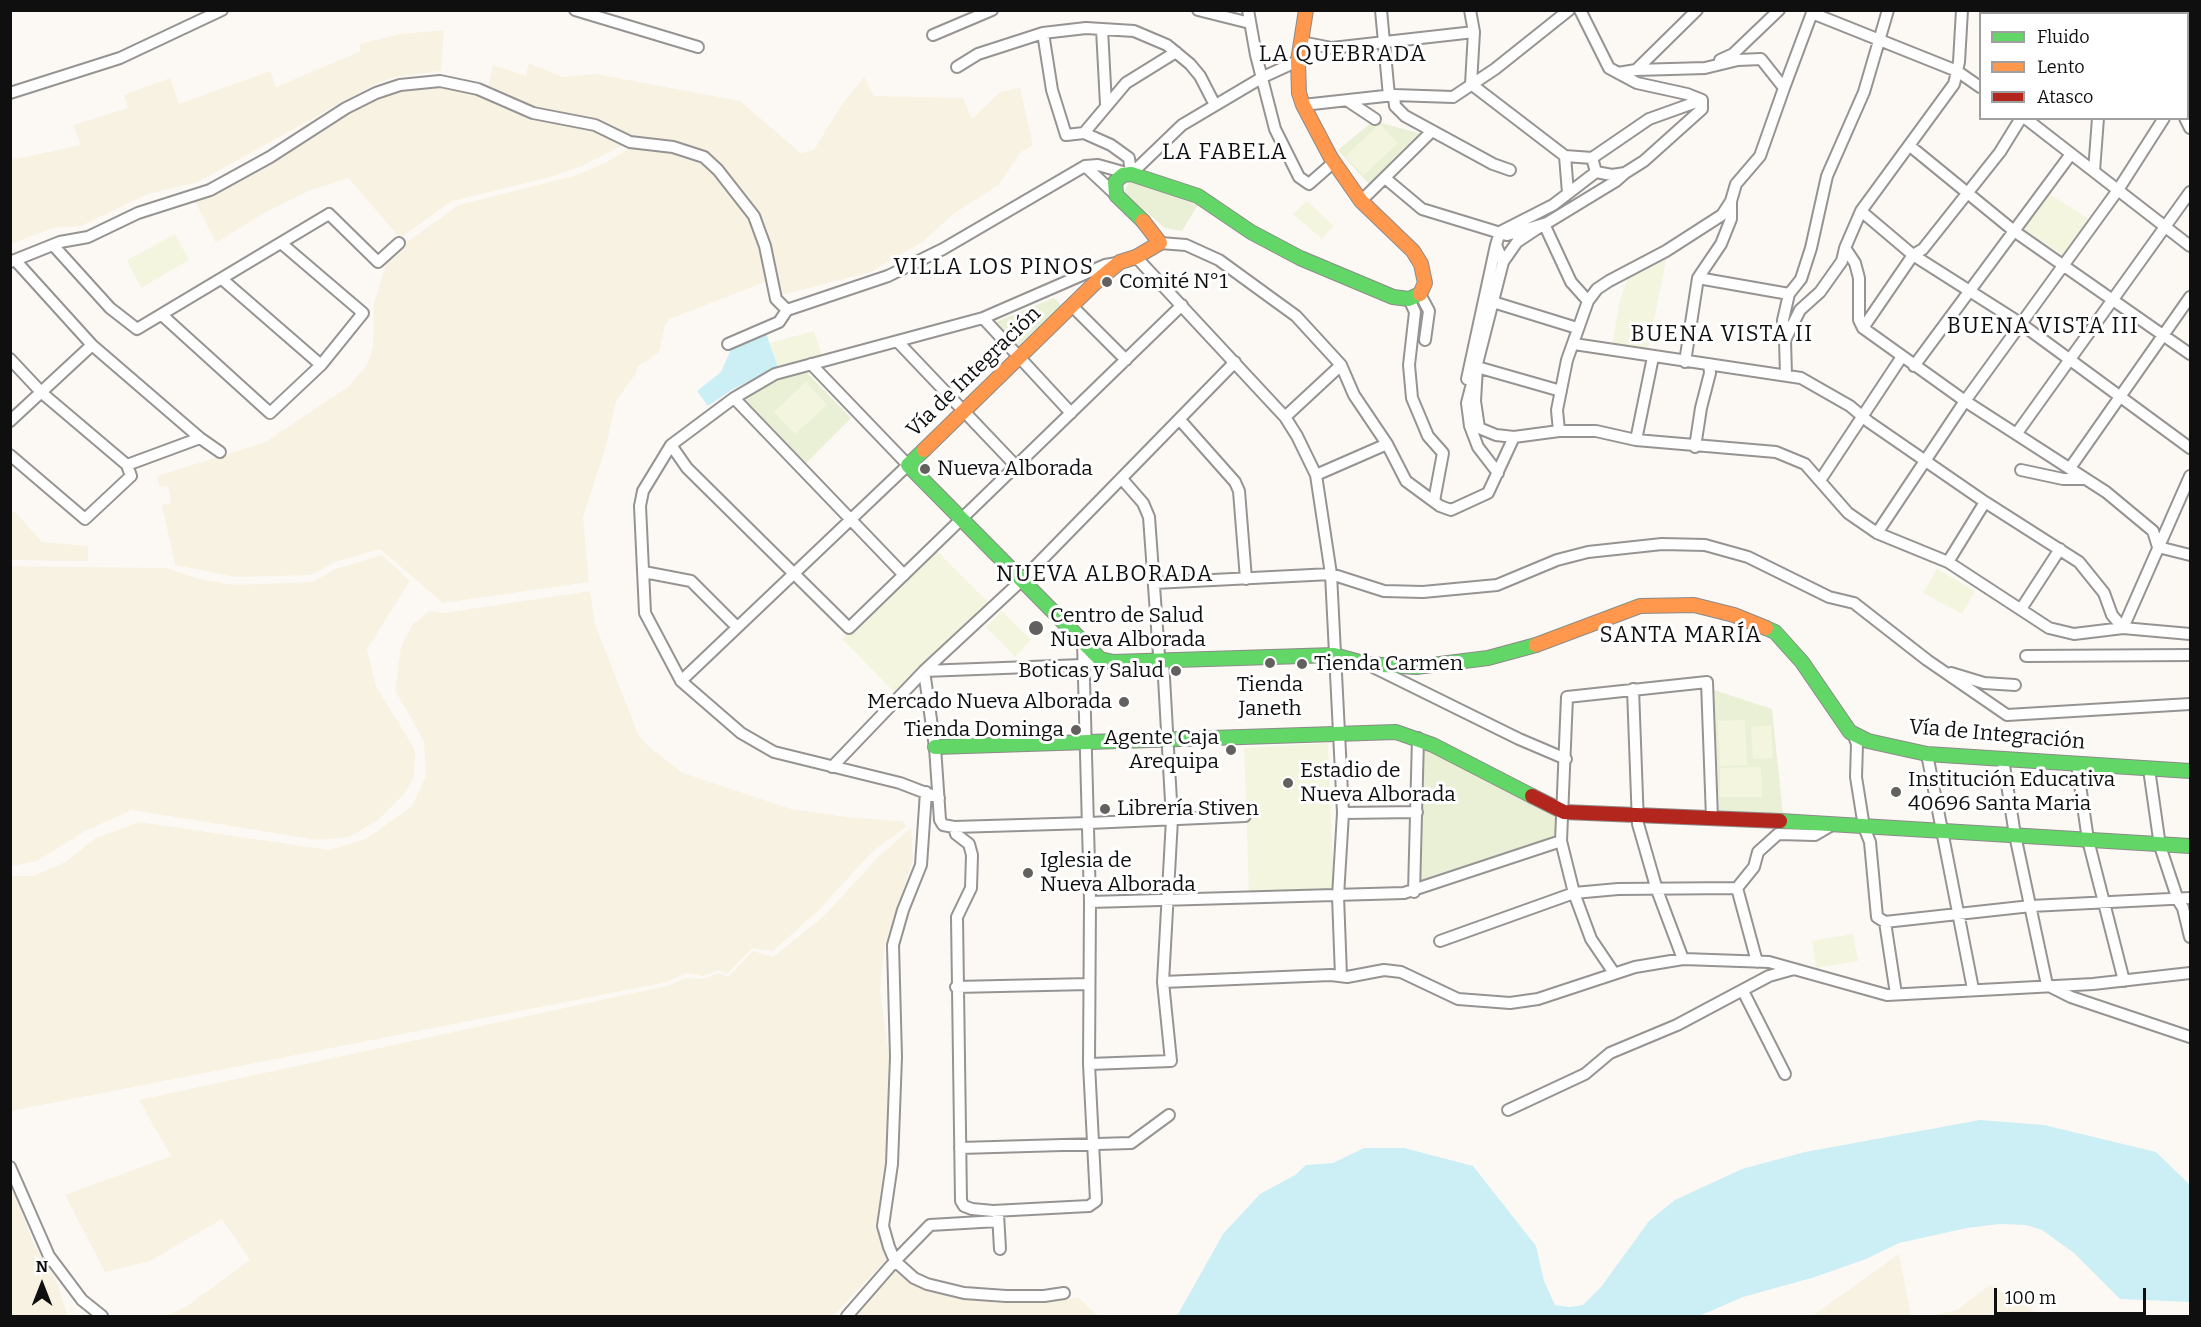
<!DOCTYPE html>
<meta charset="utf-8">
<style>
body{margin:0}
#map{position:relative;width:2201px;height:1327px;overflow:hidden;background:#fcf9f5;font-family:Bitter,serif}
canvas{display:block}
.frame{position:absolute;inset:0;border:12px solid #0f0f0f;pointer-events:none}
.legend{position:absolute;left:1979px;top:12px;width:210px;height:108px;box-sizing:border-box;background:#fff;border:2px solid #9f9f9f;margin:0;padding:8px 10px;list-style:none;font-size:18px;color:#0f0f0f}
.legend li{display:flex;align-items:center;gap:12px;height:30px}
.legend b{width:30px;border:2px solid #9f9f9f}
.north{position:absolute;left:12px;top:1255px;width:60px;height:60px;-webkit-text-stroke:4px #fff;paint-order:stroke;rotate:0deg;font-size:16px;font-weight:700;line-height:24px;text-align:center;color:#0f0f0f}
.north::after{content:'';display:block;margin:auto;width:21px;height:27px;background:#0f0f0f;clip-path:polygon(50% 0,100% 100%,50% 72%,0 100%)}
.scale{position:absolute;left:1994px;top:1288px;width:152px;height:27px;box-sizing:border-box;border:3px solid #0f0f0f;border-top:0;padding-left:8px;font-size:18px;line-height:21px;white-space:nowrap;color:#0f0f0f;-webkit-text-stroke:4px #fff;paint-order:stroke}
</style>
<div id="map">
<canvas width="2201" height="1327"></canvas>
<div class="frame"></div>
<ul class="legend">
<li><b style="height:8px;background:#63d668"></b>Fluido</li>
<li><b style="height:8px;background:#ff974d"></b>Lento</li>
<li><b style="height:8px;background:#b3261e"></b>Atasco</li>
</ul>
<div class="north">N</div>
<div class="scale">100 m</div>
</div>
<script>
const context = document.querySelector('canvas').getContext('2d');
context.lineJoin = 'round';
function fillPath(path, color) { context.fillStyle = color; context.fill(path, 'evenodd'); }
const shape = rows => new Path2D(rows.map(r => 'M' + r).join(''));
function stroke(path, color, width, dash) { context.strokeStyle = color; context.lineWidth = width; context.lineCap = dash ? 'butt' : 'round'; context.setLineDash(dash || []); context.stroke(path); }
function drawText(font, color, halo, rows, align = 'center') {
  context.font = font + ' Bitter,serif'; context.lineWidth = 6; context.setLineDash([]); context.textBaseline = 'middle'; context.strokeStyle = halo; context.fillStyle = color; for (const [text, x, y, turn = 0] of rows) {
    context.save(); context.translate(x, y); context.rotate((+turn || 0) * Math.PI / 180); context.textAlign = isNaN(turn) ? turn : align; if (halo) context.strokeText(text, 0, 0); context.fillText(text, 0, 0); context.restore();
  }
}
const farmland = shape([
 [444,30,441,71,395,77,373,85,198,182,148,194,81,226,53,228,11,244,11,160,81,145,73,125,128,108,124,95,170,78,179,104,270,71,276,87,361,51,359,44,401,34],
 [529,63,563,77,596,74,740,101,801,153,814,150,842,104,864,77,874,96,963,98,972,119,1000,92,1020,88,1033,145,1021,152,998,185,952,215,924,241,871,272,781,295,769,246,713,159,636,139,608,125,518,102,488,89,493,65,526,76],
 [440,85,476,92,594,128,625,144,582,166,547,178,452,201,400,238,348,178,311,190,264,213,216,243,195,201,210,195,350,110,402,89],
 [633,146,673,150,703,160,715,171,750,217,761,246,767,281,670,319,665,325,659,352,637,367,636,373,616,401,606,446,583,517,589,582,443,603,380,549,335,562,311,575,236,577,175,565,162,505,171,503,168,486,160,487,157,476,266,442,348,387,367,365,373,348,374,303,386,265,403,245,459,205,577,175,607,162],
 [11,512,15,512,42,542,88,546,88,561,11,560],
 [382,555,410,581,367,649,376,686,415,750,414,776,405,793,378,820,349,837,318,840,132,810,85,831,37,861,11,866,11,566,166,568,199,579,234,585,312,582,336,569],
 [590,591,595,624,638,734,647,745,683,773,791,809,854,818,902,821,907,826,872,852,818,911,773,951,752,948,727,974,719,970,703,976,685,973,667,982,11,1111,11,876,33,876,65,862,96,838,139,822,329,850,366,839,412,806,426,776,424,741,395,690,401,647,412,625,429,611,444,613],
 [911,828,913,860,885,944,880,990,889,1057,886,1162,877,1227,888,1258,833,1316,166,1316,187,1306,250,1260,222,1219,150,1261,105,1272,65,1195,171,1156,139,1100,671,985,685,978,704,979,719,973,728,977,753,951,773,957,824,916,879,856],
 [10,1181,35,1247,55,1278,68,1316,11,1316],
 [1899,1254,1911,1316,1812,1316],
 [893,1270,912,1285,965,1298,1032,1302,1079,1298,1098,1316,849,1316],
 [1990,1285,2035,1312,2037,1316,1930,1316,1957,1310]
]);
const green = shape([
 [1373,121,1419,133,1369,184,1338,150],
 [1129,181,1139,183,1198,205,1182,231,1165,228,1124,193],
 [1054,298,1061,305,1017,347,993,323],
 [805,371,851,418,806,463,743,398,777,378],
 [1714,690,1772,709,1783,815,1719,810],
 [1423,745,1558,815,1555,838,1418,884]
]);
const pitch = shape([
 [1380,124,1398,143,1364,175,1345,156],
 [2048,193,2089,219,2063,255,2021,228],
 [1307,201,1334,226,1322,239,1293,214],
 [175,234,189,260,141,288,127,260],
 [1667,255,1648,350,1612,345,1620,300,1628,278],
 [814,331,822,355,778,367,770,343],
 [806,382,827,405,795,434,774,412],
 [935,549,988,602,895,693,842,639],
 [1937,569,1975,591,1962,614,1923,593],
 [1002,611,1031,640,1015,657,986,627],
 [1745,720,1747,765,1720,766,1718,721],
 [1771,725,1773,758,1753,759,1751,727],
 [1328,743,1334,890,1249,893,1244,748],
 [1761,767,1762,797,1720,797,1720,768],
 [1853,934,1858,961,1816,968,1812,941]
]);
const water = shape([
 [766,333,778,367,733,389,708,406,697,391,721,372,732,347],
 [1980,1120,2044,1125,2156,1152,2190,1185,2190,1302,2120,1299,2074,1253,2042,1230,2026,1225,1999,1224,1967,1228,1899,1243,1866,1259,1815,1277,1743,1297,1699,1316,1177,1316,1223,1234,1260,1194,1295,1175,1306,1165,1333,1163,1364,1148,1404,1148,1473,1166,1536,1246,1544,1281,1555,1305,1570,1307,1583,1305,1601,1287,1649,1221,1675,1200,1742,1169,1805,1152]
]);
const street = shape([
 [575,10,698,47],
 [1198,10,1250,23],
 [1248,10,1256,55,1275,129,1299,177,1309,184,1334,162],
 [1381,10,1389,96],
 [1470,10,1474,32,1471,84],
 [1580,10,1609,68,1637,83,1687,94,1702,100],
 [2034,14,2035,10],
 [2108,14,2108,10],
 [2180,14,2181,10],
 [1102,29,1106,105],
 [1043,33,1052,90,1066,135,1084,133,1111,145,1129,158,1131,174],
 [933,35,992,10],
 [1301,42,1332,48,1474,32],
 [1720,60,1733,54,1779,10],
 [957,67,978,54,1043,33,1086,28,1134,31,1167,45,1190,64,1200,76,1215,105],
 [1636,70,1697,10],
 [1471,84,1565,156,1592,158,1596,172],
 [1784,88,1812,13,1957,71,1980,87],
 [10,93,120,58,222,10],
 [1394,95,1395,106,1405,116,1493,164,1510,170],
 [1348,101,1375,119],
 [1303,105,1394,95,1453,97,1495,69,1569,10],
 [2025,118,2190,246],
 [2185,118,2190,128],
 [1084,133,1126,83,1176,52],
 [1910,146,2014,231,2190,354],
 [1565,156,1568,193],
 [1592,158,1649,119,1702,100],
 [1085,166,1116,195],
 [2094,171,2098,118],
 [1131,174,1182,125,1263,77,1298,61],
 [1385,178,1422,209,1507,235,1547,223,1616,181,1625,173],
 [1361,201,1431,132],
 [1861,211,1913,255,2020,323,2190,448],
 [1160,243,1186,245,1219,260,1296,316,1341,365,1354,395,1387,444,1406,481,1440,506,1451,510,1488,493,1514,437,1559,431,1596,431,1636,440,1776,452,1805,464,1848,513,1877,533,1948,562,2049,628,2074,634,2123,628,2190,634],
 [53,245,110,308,137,329,329,214,378,262,399,243],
 [1845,248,1861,211,1954,84,1959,62,1962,10],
 [1136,257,1285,417,1297,436,1316,475,1331,574,1339,733,1343,813,1338,896,1341,976],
 [15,260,92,345,200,438,220,452],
 [10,262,60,242,88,237,138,213,210,190,270,157,346,108,376,93,400,85,440,81,478,89,533,113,595,125,630,142,673,147,704,157,718,170,754,216,765,246,776,299,787,310],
 [1503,262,1517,242,1544,224,1571,282,1588,301],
 [1698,278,1789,294],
 [222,279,321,365],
 [1420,294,1429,311,1425,340],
 [1409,299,1415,312,1409,365,1412,398,1428,436,1443,453,1434,501],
 [1493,302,1577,328],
 [1073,307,1126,360],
 [162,315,270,413,321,365,363,313,281,243],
 [983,318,1071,413],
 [1863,328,1913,255,1923,249,2000,152,2021,118],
 [1785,340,1783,320,1789,294,1801,279,1811,248,1827,176,1864,92,1888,10],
 [898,342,1016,466],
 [728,344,779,322,787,310,888,276,943,249,1085,166,1098,165,1130,174],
 [1574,344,1801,378,1850,406,1869,422,1985,502,2079,562,2104,593,2112,615,2123,628,2190,476],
 [10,359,42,393,127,465,131,476,85,519,10,455],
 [1685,362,1698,278,1721,244,1731,219,1731,201],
 [1914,366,2071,154],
 [1786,375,1785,340,1800,310,1820,292,1842,261,1845,248,1855,263,1859,278,1859,320,1863,328,1965,401,2106,492,2153,531,2158,547,2190,555],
 [1467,379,1496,245],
 [734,398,904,575],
 [1285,417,1341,365],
 [1180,420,1235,482,1239,491,1246,579],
 [10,421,92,345],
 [1559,431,1557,410,1567,360,1588,301,1597,289,1609,281,1666,251,1722,215,1731,201,1736,184,1760,156,1784,88,1761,59,1738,60,1705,68,1636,70,1618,73],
 [2017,433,2190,192],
 [1514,437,1496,435,1479,428,1475,401,1477,367,1561,391],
 [1636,440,1653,357],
 [671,445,687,468,849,628,1182,305],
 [1695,447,1701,408,1710,373,1709,364],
 [127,465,200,438],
 [2070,468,2190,297],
 [2021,470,2063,479,2086,479],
 [1498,473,1478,447,1470,426,1467,403,1503,262,1496,245,1500,232,1553,205,1596,172,1612,175,1625,173,1644,161,1702,109,1702,100],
 [1316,475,1387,444],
 [1821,479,1901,358],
 [1877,533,1965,401,2118,190,2164,118],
 [1948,562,1985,502],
 [644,572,691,581,737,627],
 [1154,583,1331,574,1384,591,1423,592,1497,585,1557,560,1588,552,1662,544,1705,545,1748,557,1829,597,1854,603,1927,660,2007,715,2190,704],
 [2021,609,2060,549],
 [2026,656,2190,655],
 [1100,659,1083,665,924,671,935,747,940,820,943,825,954,827,1089,823,1245,816],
 [1373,667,1519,739,1566,759],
 [1951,673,1984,683,2015,685],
 [681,681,908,465,811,364],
 [1633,689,1638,824,1657,890,1683,959],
 [1854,736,1857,744,1856,777,1864,827,1870,842,1877,917,1885,922,2031,906,2190,898],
 [1927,754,1973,989],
 [2003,759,2015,835,2047,985,2071,997,2190,1037],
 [2077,764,2088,840,2124,981],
 [832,767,924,671,1022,580,1235,362],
 [2149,769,2160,846,2178,900,2183,908,2190,937],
 [926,792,921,865,903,910,893,945,896,1057,892,1164,883,1226,889,1247,895,1261,914,1278,927,1284,964,1293,1006,1296,1044,1296,1064,1293],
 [939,798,900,783,774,752,741,733,681,681,645,613,640,506,643,491,671,445,734,398,775,374,983,318,1105,265,1117,263],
 [1343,813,1417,812],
 [954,827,956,834,969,844,972,855,971,888,957,917,961,1201,964,1206,972,1209,993,1211,1089,1206,1096,1201,1089,1064,1090,902,1083,642],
 [1737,888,1754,867,1758,852,1778,834,1815,835,1832,825],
 [1737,888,1757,962],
 [1414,892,1418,738],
 [1090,902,1404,893,1561,841],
 [1885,922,1896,994],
 [1440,941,1574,893,1618,889,1737,888],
 [1614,973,1591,939,1574,893,1561,841,1567,697,1707,682,1712,818],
 [1163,982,1331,975,1347,977,1384,970,1401,972,1458,999,1510,1003,1538,999,1635,967,1683,959,1769,962,1887,995,2093,984,2190,973],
 [956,987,1089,984],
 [1743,991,1785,1074],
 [1089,1064,1171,1061,1163,982,1172,819,1163,660,1159,655,1149,517,1143,503,1122,479],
 [1508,1110,1585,1074,1610,1053,1677,1025,1769,976,1794,969],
 [960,1148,1131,1143,1169,1115],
 [10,1167,49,1256,82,1300,102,1316],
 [998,1214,1000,1249],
 [847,1316,895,1261,930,1225,998,1221]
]);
const fast = shape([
 [1143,221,1116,195,1115,182,1123,175,1131,174,1198,196,1251,232,1300,258,1393,297,1409,299,1420,294],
 [924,450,908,465,1100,659,1113,662,1334,655,1367,664,1416,667,1488,658,1536,645],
 [1766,628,1775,632,1802,662,1850,732,1868,741,1927,754,2190,771],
 [935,747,1396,732,1433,745,1532,796],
 [1780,821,2190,846]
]);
const slow = shape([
 [1306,10,1298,61,1299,93,1303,105,1331,158,1361,201,1413,251,1421,264,1425,283,1420,294],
 [924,450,1097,281,1120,262,1136,257,1160,243,1143,221],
 [1536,645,1640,606,1694,605,1734,615,1766,628]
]);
const jam = shape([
 [1532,796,1564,812,1780,821]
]);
const markers = [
 [1107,282,6,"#626160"],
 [925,469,6,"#626160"],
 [1036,628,8,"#626160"],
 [1270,663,6,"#626160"],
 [1302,664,6,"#626160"],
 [1176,671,6,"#626160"],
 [1124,702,6,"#626160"],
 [1076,730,6,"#626160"],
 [1231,750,6,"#626160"],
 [1288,783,6,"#626160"],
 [1896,792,6,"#626160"],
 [1105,809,6,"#626160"],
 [1028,873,6,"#626160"]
];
const poiNames = [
 ["Comité N°1",1119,282],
 ["Nueva Alborada",937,469],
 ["Centro de Salud",1050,616],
 ["Nueva Alborada",1050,640],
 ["Tienda Carmen",1314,664],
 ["Boticas y Salud",1164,671,"right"],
 ["Tienda",1270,685,"center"],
 ["Janeth",1270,709,"center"],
 ["Mercado Nueva Alborada",1112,702,"right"],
 ["Tienda Dominga",1064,730,"right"],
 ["Agente Caja",1219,738,"right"],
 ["Arequipa",1219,762,"right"],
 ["Estadio de",1300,771],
 ["Nueva Alborada",1300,795],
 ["Institución Educativa",1908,780],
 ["40696 Santa Maria",1908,804],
 ["Librería Stiven",1117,809],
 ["Iglesia de",1040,861],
 ["Nueva Alborada",1040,885]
];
const streetNames = [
 ["Vía de Integración",974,372,-44],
 ["Vía de Integración",1997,735,5]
];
const neighbourhoodNames = [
 ["LA QUEBRADA",1343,55],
 ["LA FABELA",1225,153],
 ["VILLA LOS PINOS",994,268],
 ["BUENA VISTA III",2043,327],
 ["BUENA VISTA II",1722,335],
 ["NUEVA ALBORADA",1105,575],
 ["SANTA MARÍA",1681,636]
];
fillPath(farmland, '#f8f2e2');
fillPath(green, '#eaf0d5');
fillPath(pitch, '#f3f5df');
fillPath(water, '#cceef5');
stroke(street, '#969493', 14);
stroke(fast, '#8c8b89', 16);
stroke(slow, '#8c8b89', 16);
stroke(jam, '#8c8b89', 16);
stroke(street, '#fffefe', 10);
stroke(fast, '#63d668', 14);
stroke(slow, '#ff974d', 14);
stroke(jam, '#b3261e', 14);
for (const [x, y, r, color] of markers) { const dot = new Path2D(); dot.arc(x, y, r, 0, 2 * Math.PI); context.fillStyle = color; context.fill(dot); stroke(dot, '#fff', 2); }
drawText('21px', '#0f0f0f', '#fff', poiNames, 'left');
drawText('21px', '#0f0f0f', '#fff', streetNames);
context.letterSpacing = '1.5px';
drawText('22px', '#0f0f0f', '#fff', neighbourhoodNames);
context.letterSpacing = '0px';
</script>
